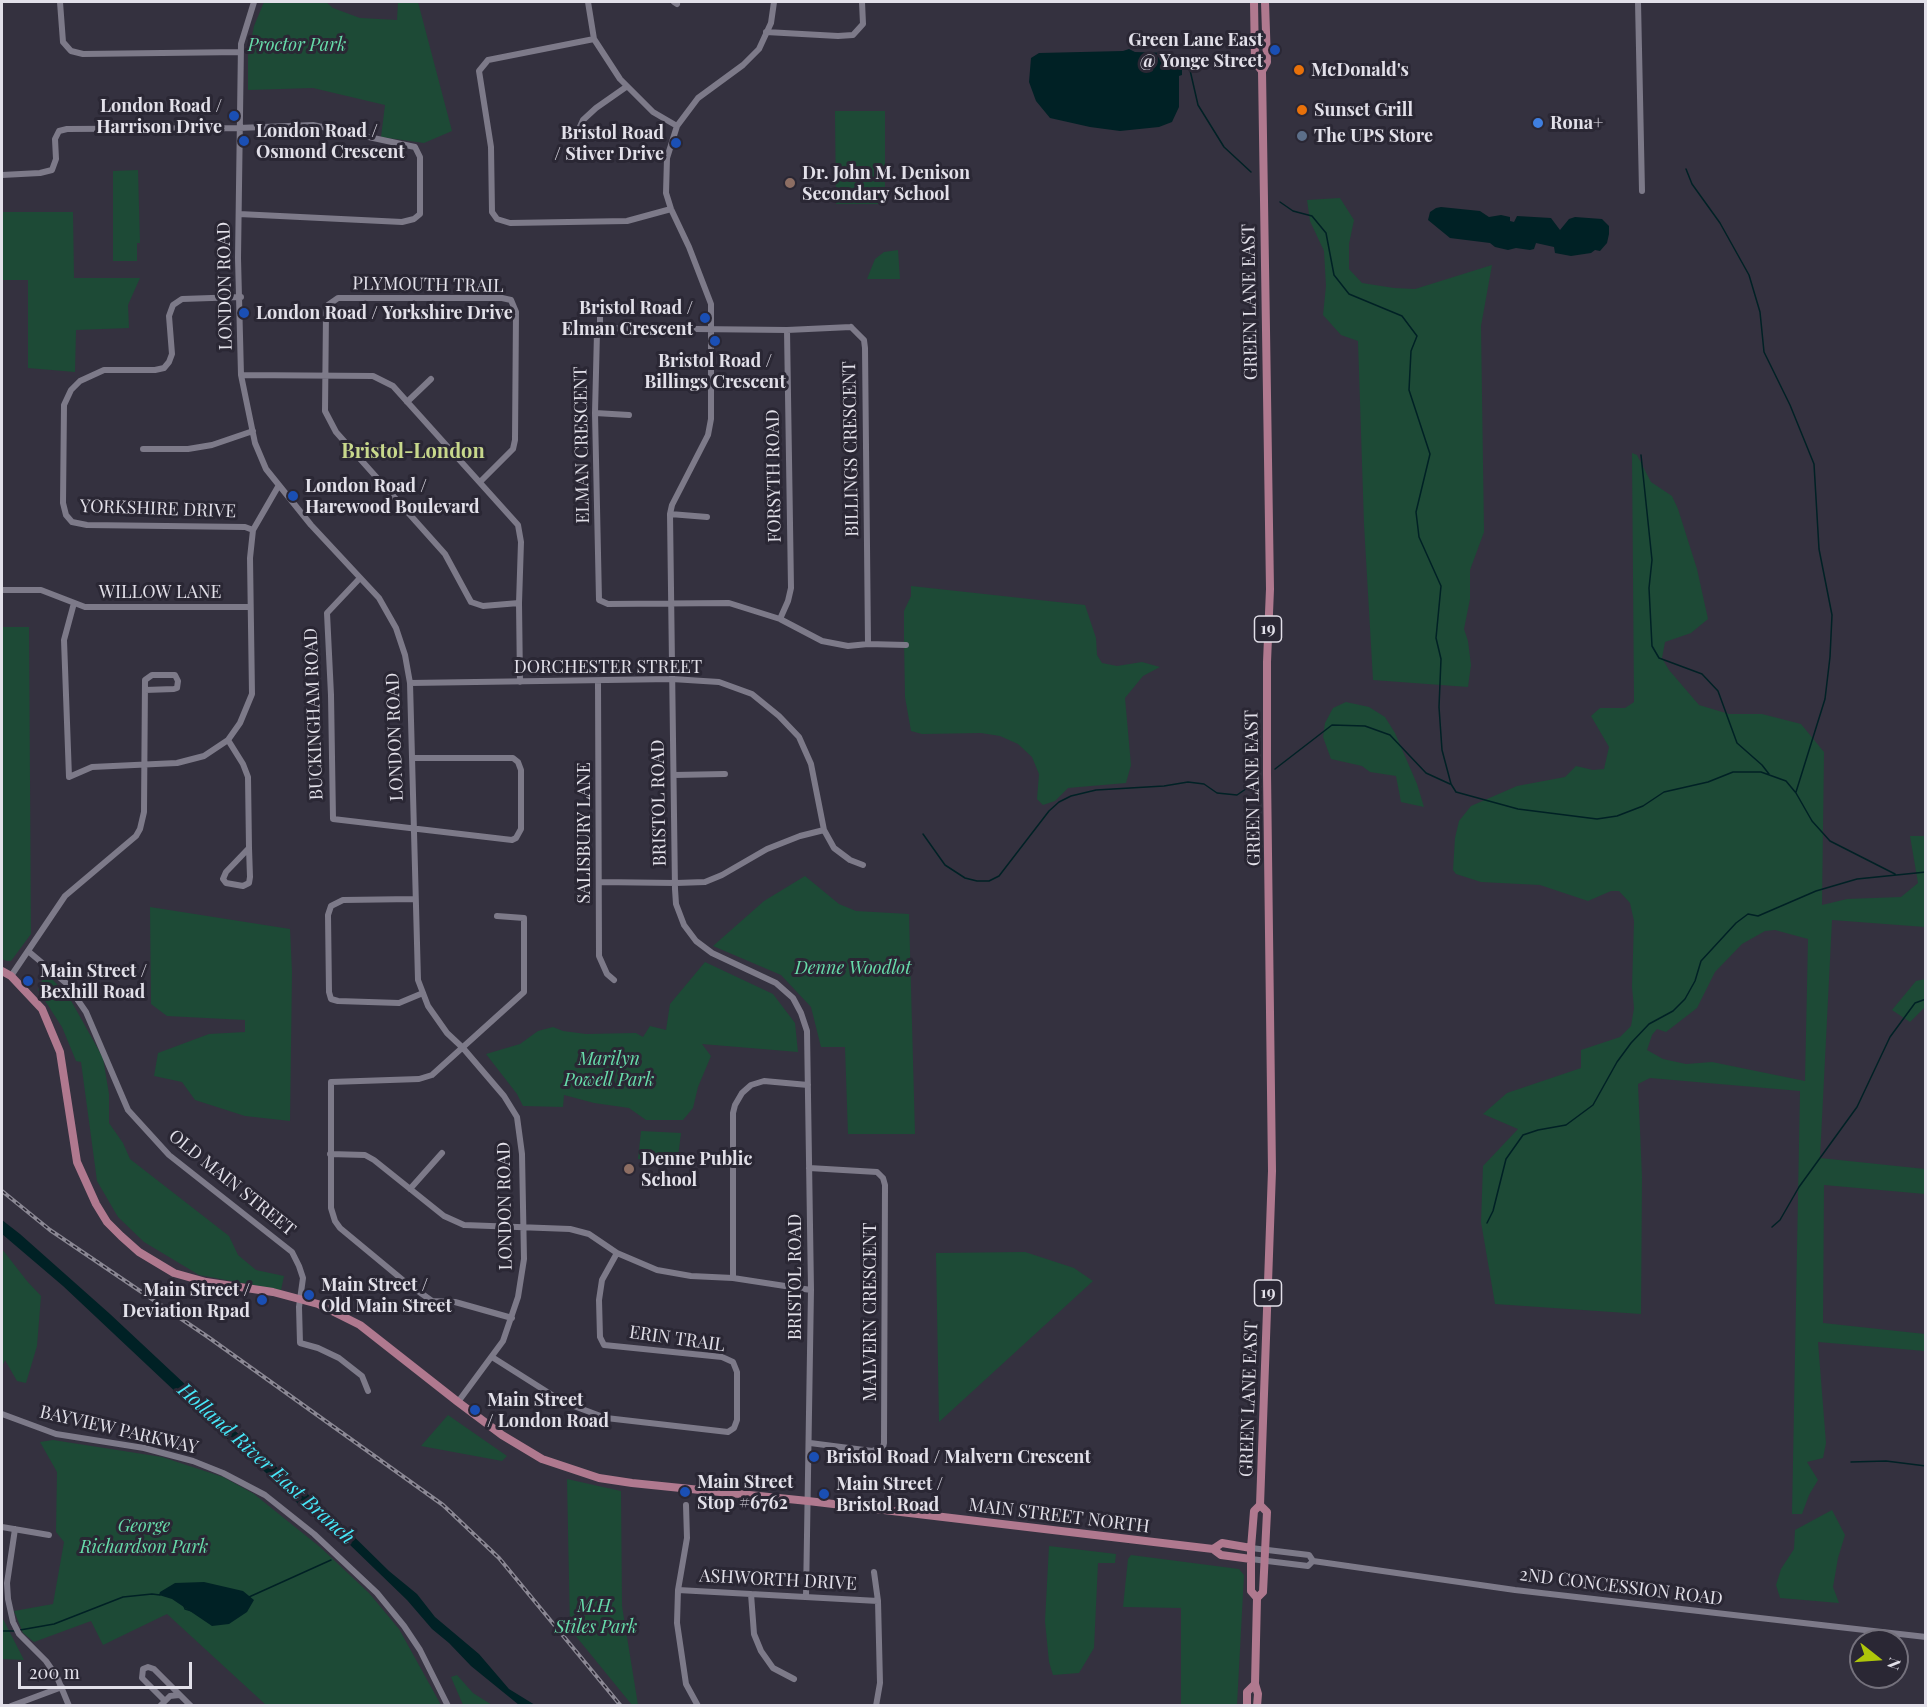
<!DOCTYPE html>
<style>
body{margin:0}
#map{position:relative;width:1927px;height:1707px;overflow:hidden;background:#34313f;font-family:"Playfair Display",serif}
canvas{display:block}
.frame{position:absolute;inset:0;border:3px solid #e2e0e9;pointer-events:none}
.north{position:absolute;left:1849px;top:1629px;width:60px;height:60px;box-sizing:border-box;background:#2a2734;border:2px solid #74717c;border-radius:50%;rotate:107deg;font-size:16px;font-weight:700;line-height:24px;text-align:center;color:#e2e0e9}
.north::after{content:'';display:block;margin:auto;width:21px;height:27px;background:#aec60a;clip-path:polygon(50% 0,100% 100%,50% 72%,0 100%)}
.scale{position:absolute;left:18px;top:1662px;width:174px;height:27px;box-sizing:border-box;border:3px solid #e2e0e9;border-top:0;padding-left:8px;font-size:18px;line-height:21px;white-space:nowrap;color:#e2e0e9;-webkit-text-stroke:4px #2a2734;paint-order:stroke}
</style>
<div id="map">
<canvas width="1927" height="1707"></canvas>
<div class="frame"></div>
<div class="north">N</div>
<div class="scale">200 m</div>
</div>
<script>
const context = document.querySelector('canvas').getContext('2d');
context.lineJoin = 'round';
function fillPath(path, color) { context.fillStyle = color; context.fill(path, 'evenodd'); }
const shape = rows => new Path2D(rows.map(r => 'M' + r).join(''));
function stroke(path, color, width, dash) { context.strokeStyle = color; context.lineWidth = width; context.lineCap = dash ? 'butt' : 'round'; context.setLineDash(dash || []); context.stroke(path); }
function drawText(font, color, halo, rows, align = 'center') {
  context.font = font + ' "Playfair Display",serif'; context.lineWidth = 6; context.setLineDash([]); context.textBaseline = 'middle'; context.strokeStyle = halo; context.fillStyle = color; for (const [text, x, y, turn = 0] of rows) {
    context.save(); context.translate(x, y); context.rotate((+turn || 0) * Math.PI / 180); context.textAlign = isNaN(turn) ? turn : align; if (halo) context.strokeText(text, 0, 0); context.fillText(text, 0, 0); context.restore();
  }
}
const green = shape([
 [264,2,326,2,333,8,360,18,397,20,398,2,418,2,452,131,424,143,381,137,385,105,313,88,248,90,248,56,254,26],
 [835,111,885,111,885,204,836,204],
 [138,170,140,243,137,243,137,261,113,261,113,171],
 [1340,198,1354,220,1349,244,1349,269,1362,283,1394,288,1415,289,1492,265,1481,326,1484,532,1470,570,1470,599,1464,629,1468,641,1471,665,1468,687,1373,680,1364,524,1358,341,1341,335,1323,315,1326,286,1324,251,1310,221,1307,200],
 [2,212,73,212,74,278,140,278,128,305,129,328,76,330,75,372,28,368,28,280,2,280],
 [898,250,900,279,867,279,875,259,884,252],
 [1632,453,1637,455,1651,482,1672,496,1678,509,1697,569,1708,619,1691,633,1665,642,1662,658,1669,670,1699,705,1729,714,1762,714,1801,724,1824,752,1822,905,1847,899,1901,897,1918,883,1910,836,1925,836,1925,927,1832,920,1820,1158,1925,1169,1925,1194,1824,1185,1823,1323,1925,1334,1925,1351,1818,1342,1826,1443,1823,1458,1807,1462,1818,1480,1809,1495,1802,1514,1792,1514,1800,1091,1650,1078,1638,1084,1642,1177,1641,1314,1495,1304,1481,1222,1483,1166,1518,1129,1483,1114,1507,1093,1581,1068,1581,1050,1620,1037,1631,1026,1634,1008,1632,987,1634,921,1630,903,1619,891,1611,891,1588,901,1540,885,1481,882,1456,874,1453,870,1455,838,1459,821,1471,806,1517,786,1565,777,1576,766,1593,770,1604,769,1609,747,1591,716,1600,708,1625,708,1634,702],
 [1775,930,1808,939,1805,1081,1712,1062,1686,1064,1663,1059,1647,1050,1652,1035,1657,1029,1666,1032,1697,1008,1715,972,1742,944,1765,931],
 [911,586,1085,605,1096,638,1097,655,1102,663,1117,666,1142,662,1160,667,1143,676,1125,698,1131,765,1126,783,1068,788,1055,801,1043,805,1037,799,1039,774,1032,757,1018,744,1000,736,981,733,922,734,911,731,905,697,904,639,904,611,911,596],
 [2,627,29,627,31,934,11,961,7,961,2,959],
 [1346,702,1369,707,1385,717,1395,733,1417,784,1424,807,1401,802,1396,776,1370,772,1362,766,1331,759,1323,737,1325,723,1333,708],
 [805,876,839,904,856,911,909,914,915,1134,848,1134,845,1047,821,1047,811,1007,781,975,713,946,764,901],
 [150,907,290,929,292,972,290,1121,245,1116,195,1100,182,1082,154,1076,158,1053,209,1034,245,1032,245,1020,167,1016,151,1004],
 [705,962,773,994,795,1023,798,1052,702,1044,711,1056,698,1087,693,1108,683,1120,646,1120,629,1108,594,1103,564,1095,563,1107,523,1106,517,1094,486,1054,520,1044,538,1031,553,1027,563,1031,586,1034,636,1033,643,1037,650,1026,666,1030,670,1004],
 [43,978,51,978,69,997,103,1058,109,1094,109,1123,123,1143,130,1159,229,1236,238,1255,256,1270,284,1276,281,1290,199,1275,144,1242,118,1217,97,1181,81,1062,76,1061,62,1027,38,990],
 [1925,979,1925,1007,1910,1022,1892,1010,1916,981],
 [641,1131,681,1133,677,1165,638,1159],
 [2,1249,27,1281,41,1296,37,1346,26,1383,17,1381,5,1360,2,1367],
 [1025,1252,1074,1268,1093,1281,939,1422,936,1253],
 [448,1415,507,1456,502,1461,421,1446],
 [53,1440,162,1457,223,1477,254,1494,320,1547,369,1593,399,1629,441,1705,266,1705,167,1614,103,1645,91,1621,34,1642,23,1633,14,1611,53,1604,64,1542,56,1532,57,1472,40,1442],
 [567,1479,621,1491,622,1606,638,1705,632,1705,570,1629],
 [1832,1510,1845,1535,1838,1558,1833,1587,1839,1603,1780,1598,1776,1585,1781,1569,1794,1549,1795,1530],
 [1049,1546,1116,1554,1115,1563,1098,1563,1094,1648,1079,1673,1053,1675,1049,1662,1045,1621],
 [1131,1555,1239,1569,1244,1575,1237,1705,1181,1705,1181,1608,1123,1607,1128,1559],
 [2,1617,24,1660,2,1659],
 [457,1675,473,1693,492,1705,463,1705,451,1677]
]);
const water = shape([
 [1129,49,1135,52,1171,53,1173,63,1182,67,1182,75,1179,76,1179,107,1172,122,1159,127,1120,131,1090,127,1050,118,1036,101,1029,82,1031,58,1039,53,1123,51],
 [1441,207,1480,211,1489,217,1501,215,1510,217,1510,221,1514,222,1517,216,1551,218,1560,230,1569,219,1575,217,1602,219,1609,226,1609,234,1607,243,1600,251,1595,250,1591,253,1571,256,1555,253,1554,247,1536,243,1534,249,1530,250,1516,248,1508,250,1495,247,1490,243,1450,238,1428,220,1430,212,1436,208],
 [2,1220,20,1234,110,1314,234,1430,333,1516,389,1571,417,1594,435,1617,479,1654,509,1689,535,1705,519,1705,471,1666,449,1643,432,1629,407,1600,348,1543,300,1506,282,1487,198,1413,63,1286,2,1234],
 [204,1582,243,1591,254,1600,247,1612,229,1624,212,1626,172,1599,159,1595,160,1592,175,1583]
]);
const stream = shape([
 [1180,62,1190,70,1198,105,1224,147,1251,172],
 [1686,169,1692,184,1720,223,1749,275,1760,312,1764,352,1790,405,1814,464,1819,549,1832,615,1830,657,1825,699,1796,792],
 [1280,202,1293,211,1312,216,1326,233,1334,275,1349,294,1402,316,1417,336,1411,351,1409,390,1430,454,1416,512,1419,537,1441,586,1436,638,1441,659,1439,707,1442,750,1451,784,1456,792,1518,809,1597,819,1617,816,1643,806,1664,792,1708,782,1733,772,1761,772,1786,781,1796,793,1812,821,1830,841,1895,874],
 [1641,455,1652,560,1649,588,1652,646,1659,658,1702,674,1718,691,1737,743,1762,765,1769,774],
 [1275,769,1332,725,1365,726,1390,735,1426,773,1450,784],
 [923,834,945,865,965,878,977,881,989,881,999,876,1049,811,1059,802,1071,796,1096,790,1164,786,1188,782,1204,784,1217,793,1237,795,1259,780],
 [1487,1223,1493,1211,1506,1159,1523,1135,1538,1130,1566,1125,1593,1105,1617,1062,1631,1043,1649,1024,1673,1011,1685,999,1695,981,1701,961,1736,923,1748,914,1758,916,1816,891,1857,879,1926,872],
 [1772,1227,1780,1220,1799,1187,1857,1107,1890,1037,1915,1003,1926,999],
 [1851,1462,1886,1461,1926,1466],
 [249,1597,331,1560],
 [184,1606,185,1609,192,1611],
 [20,1630,54,1624,123,1597,152,1594,160,1595],
 [2,1631,16,1631]
]);
const minor = shape([
 [60,2,63,42,71,51,83,54,241,52],
 [254,2,241,44,238,258,241,375,255,443,266,469,311,525,379,598,396,628,405,655,410,683,418,980,428,1006,447,1033,463,1048,504,1096,517,1117,522,1154,524,1259,518,1297,503,1341,458,1402],
 [588,2,594,39,620,79,653,112,677,126],
 [674,2,677,4],
 [774,2,771,23,759,49,743,65,698,98,677,126,667,158,666,193,671,209,689,247,711,304,711,419,708,435,672,505,670,514,675,889,676,904,684,925,696,941,712,953,776,983,793,998,801,1013,807,1031,811,1290,806,1597],
 [1638,2,1642,191],
 [766,32,838,36,853,35,863,24,862,2],
 [594,39,488,60,479,71,491,147,492,212,497,219,510,223,627,221,671,209],
 [577,133,583,120,596,108,626,87],
 [2,175,40,173,52,170,56,159,55,139,59,131,67,129,238,128,313,125,415,147,420,157,420,214,414,219,402,222,239,214],
 [241,297,182,299,173,305,169,316,172,354,169,362,164,368,155,370,104,370,80,381,71,390,64,405,63,503,66,515,72,522,87,525,245,527,253,530],
 [851,327,864,340,865,348,868,644,848,646,822,641,780,619,729,603,608,604,599,600,595,413,597,332,604,328,787,330,851,327],
 [600,328,600,304],
 [241,375,373,376,393,386,518,525,521,542,519,603,520,682],
 [407,402,431,379],
 [595,413,629,415],
 [143,449,188,449,212,445,253,431],
 [480,482,513,449,515,440,516,312,511,300,502,298,338,298,328,305,326,313,325,411,336,432,445,554,471,602,483,606,519,603],
 [670,514,707,517],
 [360,578,327,613,331,695,333,819,512,840,516,838,521,829,521,770,518,762,513,758,413,758],
 [2,590,41,590,85,607,250,607],
 [74,603,64,640,69,777,92,767,177,763,204,756,228,740,240,723,252,694,250,558,253,530,279,485],
 [780,619,788,601,791,588,787,330],
 [868,644,906,645],
 [598,681,599,956,607,974,614,980],
 [410,683,672,679,719,682,752,694,779,716,799,737,811,764,824,830,834,848,850,860,863,865],
 [228,740,243,764,248,777,249,848,226,872,223,879,226,883,243,886,249,883,250,877,249,848],
 [674,775,725,774],
 [599,882,676,883,705,882,722,875,767,849,800,836,824,830],
 [414,899,343,900,331,906,328,915,329,992,331,999,338,1001,399,1003,423,993],
 [497,916,524,918,524,992,432,1075,419,1079,331,1082,331,1208,335,1221,340,1228,404,1281,432,1301,455,1302,512,1318],
 [28,951,66,983,86,1012,128,1110,169,1155,292,1252,299,1266,303,1278,299,1307,300,1343,318,1348,339,1358,362,1376,368,1391],
 [11,976,65,896,136,836,140,829,144,812,145,680,152,675,175,675,178,681,177,688,174,689,145,690],
 [330,1154,365,1155,374,1160,444,1216,464,1225,570,1229,589,1234,617,1253,657,1270,691,1276,733,1278,811,1290],
 [809,1168,877,1172,883,1178,885,1185,884,1443,883,1447,872,1451,810,1443],
 [410,1189,442,1153],
 [733,1278,733,1113,735,1105,742,1093,751,1085,764,1081,808,1085],
 [492,1357,563,1402,606,1418,728,1432,734,1428,737,1420,737,1372,733,1362,722,1357,604,1345,600,1337,599,1300,602,1280,617,1253],
 [2,1414,56,1434,144,1448,193,1461,223,1473,265,1495,314,1534,377,1593,404,1626,420,1650,448,1706],
 [686,1505,687,1538,678,1590,677,1623,686,1684,698,1706],
 [2,1527,49,1535],
 [15,1529,7,1583,8,1599,13,1622,19,1634,46,1661,57,1677,69,1706],
 [1251,1548,1309,1555,1313,1561,1515,1590,1926,1637],
 [1251,1559,1308,1566,1313,1561],
 [874,1572,878,1601,880,1683,876,1706],
 [678,1590,878,1601],
 [751,1594,754,1634,761,1651,773,1668,794,1679],
 [164,1700,142,1678,143,1669,148,1667,154,1669,191,1706],
 [11,1706,62,1687],
 [160,1706,170,1696,179,1695]
]);
const major = shape([
 [1254,2,1255,62,1262,71],
 [2,971,11,976,42,1009,60,1052,77,1162,96,1204,107,1222,121,1236,139,1252,174,1273,206,1282,273,1292,318,1304,360,1325,458,1402,502,1435,542,1459,599,1478,632,1483,808,1501,1213,1549,1221,1555,1251,1559],
 [1213,1549,1222,1543,1251,1548],
 [1257,1598,1251,1591,1251,1548,1254,1511,1260,1505,1272,1171,1267,774,1267,662,1270,589,1262,71,1267,62,1265,2],
 [1247,1706,1247,1692,1255,1684],
 [1257,1706,1258,1694,1255,1684,1257,1598,1263,1592,1267,1512,1260,1505]
]);
const rail = shape([
 [2,1191,50,1230,208,1337,443,1505,499,1558,621,1706]
]);
const markers = [
 [1275,50,6,"#1a4fb4"],
 [1299,70,6,"#e8710a"],
 [1302,110,6,"#e8710a"],
 [234,116,6,"#1a4fb4"],
 [1538,123,6,"#3f7fe0"],
 [1302,136,6,"#5c6f8a"],
 [244,141,6,"#1a4fb4"],
 [676,143,6,"#1a4fb4"],
 [790,183,6,"#8d6e63"],
 [244,313,6,"#1a4fb4"],
 [705,318,6,"#1a4fb4"],
 [715,341,6,"#1a4fb4"],
 [293,496,6,"#1a4fb4"],
 [28,981,6,"#1a4fb4"],
 [629,1169,6,"#8d6e63"],
 [309,1295,6,"#1a4fb4"],
 [262,1300,6,"#1a4fb4"],
 [475,1410,6,"#1a4fb4"],
 [814,1457,6,"#1a4fb4"],
 [685,1492,6,"#1a4fb4"],
 [824,1494,6,"#1a4fb4"]
];
const shields = [
 [1268,629,27],
 [1268,1293,27]
];
const shieldNames = [
 ["19",1268,629],
 ["19",1268,1293]
];
const poiNames = [
 ["Green Lane East",1263,40,"right"],
 ["@ Yonge Street",1263,61,"right"],
 ["McDonald's",1311,70],
 ["London Road /",222,106,"right"],
 ["Harrison Drive",222,127,"right"],
 ["Sunset Grill",1314,110],
 ["Rona+",1550,123],
 ["London Road /",256,131],
 ["Osmond Crescent",256,152],
 ["Bristol Road",664,133,"right"],
 ["/ Stiver Drive",664,154,"right"],
 ["The UPS Store",1314,136],
 ["Dr. John M. Denison",802,173],
 ["Secondary School",802,194],
 ["Bristol Road /",693,308,"right"],
 ["Elman Crescent",693,329,"right"],
 ["London Road / Yorkshire Drive",256,313],
 ["Bristol Road /",715,361,"center"],
 ["Billings Crescent",715,382,"center"],
 ["London Road /",305,486],
 ["Harewood Boulevard",305,507],
 ["Main Street /",40,971],
 ["Bexhill Road",40,992],
 ["Denne Public",641,1159],
 ["School",641,1180],
 ["Main Street /",321,1285],
 ["Old Main Street",321,1306],
 ["Main Street /",250,1290,"right"],
 ["Deviation Rpad",250,1311,"right"],
 ["Main Street",487,1400],
 ["/ London Road",487,1421],
 ["Bristol Road / Malvern Crescent",826,1457],
 ["Main Street",697,1482],
 ["Stop #6762",697,1503],
 ["Main Street /",836,1484],
 ["Bristol Road",836,1505]
];
const parkNames = [
 ["Proctor Park",297,45],
 ["Denne Woodlot",853,968],
 ["Marilyn",609,1059],
 ["Powell Park",609,1080],
 ["George",144,1526],
 ["Richardson Park",144,1547],
 ["M.H.",596,1606],
 ["Stiles Park",596,1627]
];
const streetNames = [
 ["PLYMOUTH TRAIL",428,285,1],
 ["LONDON ROAD",225,286,-91],
 ["GREEN LANE EAST",1250,302,-91],
 ["ELMAN CRESCENT",582,445,-91],
 ["BILLINGS CRESCENT",851,449,-91],
 ["FORSYTH ROAD",774,476,-91],
 ["YORKSHIRE DRIVE",158,509,2],
 ["WILLOW LANE",160,592],
 ["DORCHESTER STREET",608,667],
 ["BUCKINGHAM ROAD",314,714,-92],
 ["LONDON ROAD",395,737,-92],
 ["GREEN LANE EAST",1253,788,-91],
 ["BRISTOL ROAD",659,803,-91],
 ["SALISBURY LANE",584,833,-90],
 ["OLD MAIN STREET",232,1183,39],
 ["LONDON ROAD",505,1206,-91],
 ["BRISTOL ROAD",795,1277,-90],
 ["MALVERN CRESCENT",870,1312,-90],
 ["ERIN TRAIL",677,1339,8],
 ["GREEN LANE EAST",1249,1399,-88],
 ["BAYVIEW PARKWAY",119,1430,13],
 ["MAIN STREET NORTH",1059,1516,7],
 ["ASHWORTH DRIVE",778,1580,3],
 ["2ND CONCESSION ROAD",1621,1587,7]
];
const neighbourhoodNames = [
 ["Bristol-London",413,452]
];
const waterNames = [
 ["Holland River East Branch",266,1464,42]
];
fillPath(green, '#1d4a36');
fillPath(water, '#002125');
stroke(stream, '#002125', 1.5);
stroke(minor, '#7d7a89', 6);
stroke(major, '#b0798f', 8);
stroke(rail, '#8b8894', 4);
stroke(rail, '#2a2734', 1.5, [4.5]);
for (const [x, y, r, color] of markers) { const dot = new Path2D(); dot.arc(x, y, r, 0, 2 * Math.PI); context.fillStyle = color; context.fill(dot); stroke(dot, '#2a2734', 2); }
for (const [x, y, w] of shields) { const box = new Path2D(); box.roundRect(x - w / 2, y - 13, w, 26, 4.5); context.fillStyle = '#2a2734'; context.fill(box); stroke(box, '#e2e0e9', 1.5); }
drawText('bold 16px', '#e2e0e9', null, shieldNames);
drawText('bold 18px', '#e2e0e9', '#2a2734', poiNames, 'left');
drawText('italic 18px', '#67dcaa', '#2a2734', parkNames);
drawText('18px', '#e2e0e9', '#2a2734', streetNames);
drawText('bold 20px', '#c8d88c', '#2a2734', neighbourhoodNames);
drawText('italic 20px', '#47e7f8', '#2a2734', waterNames);
</script>
